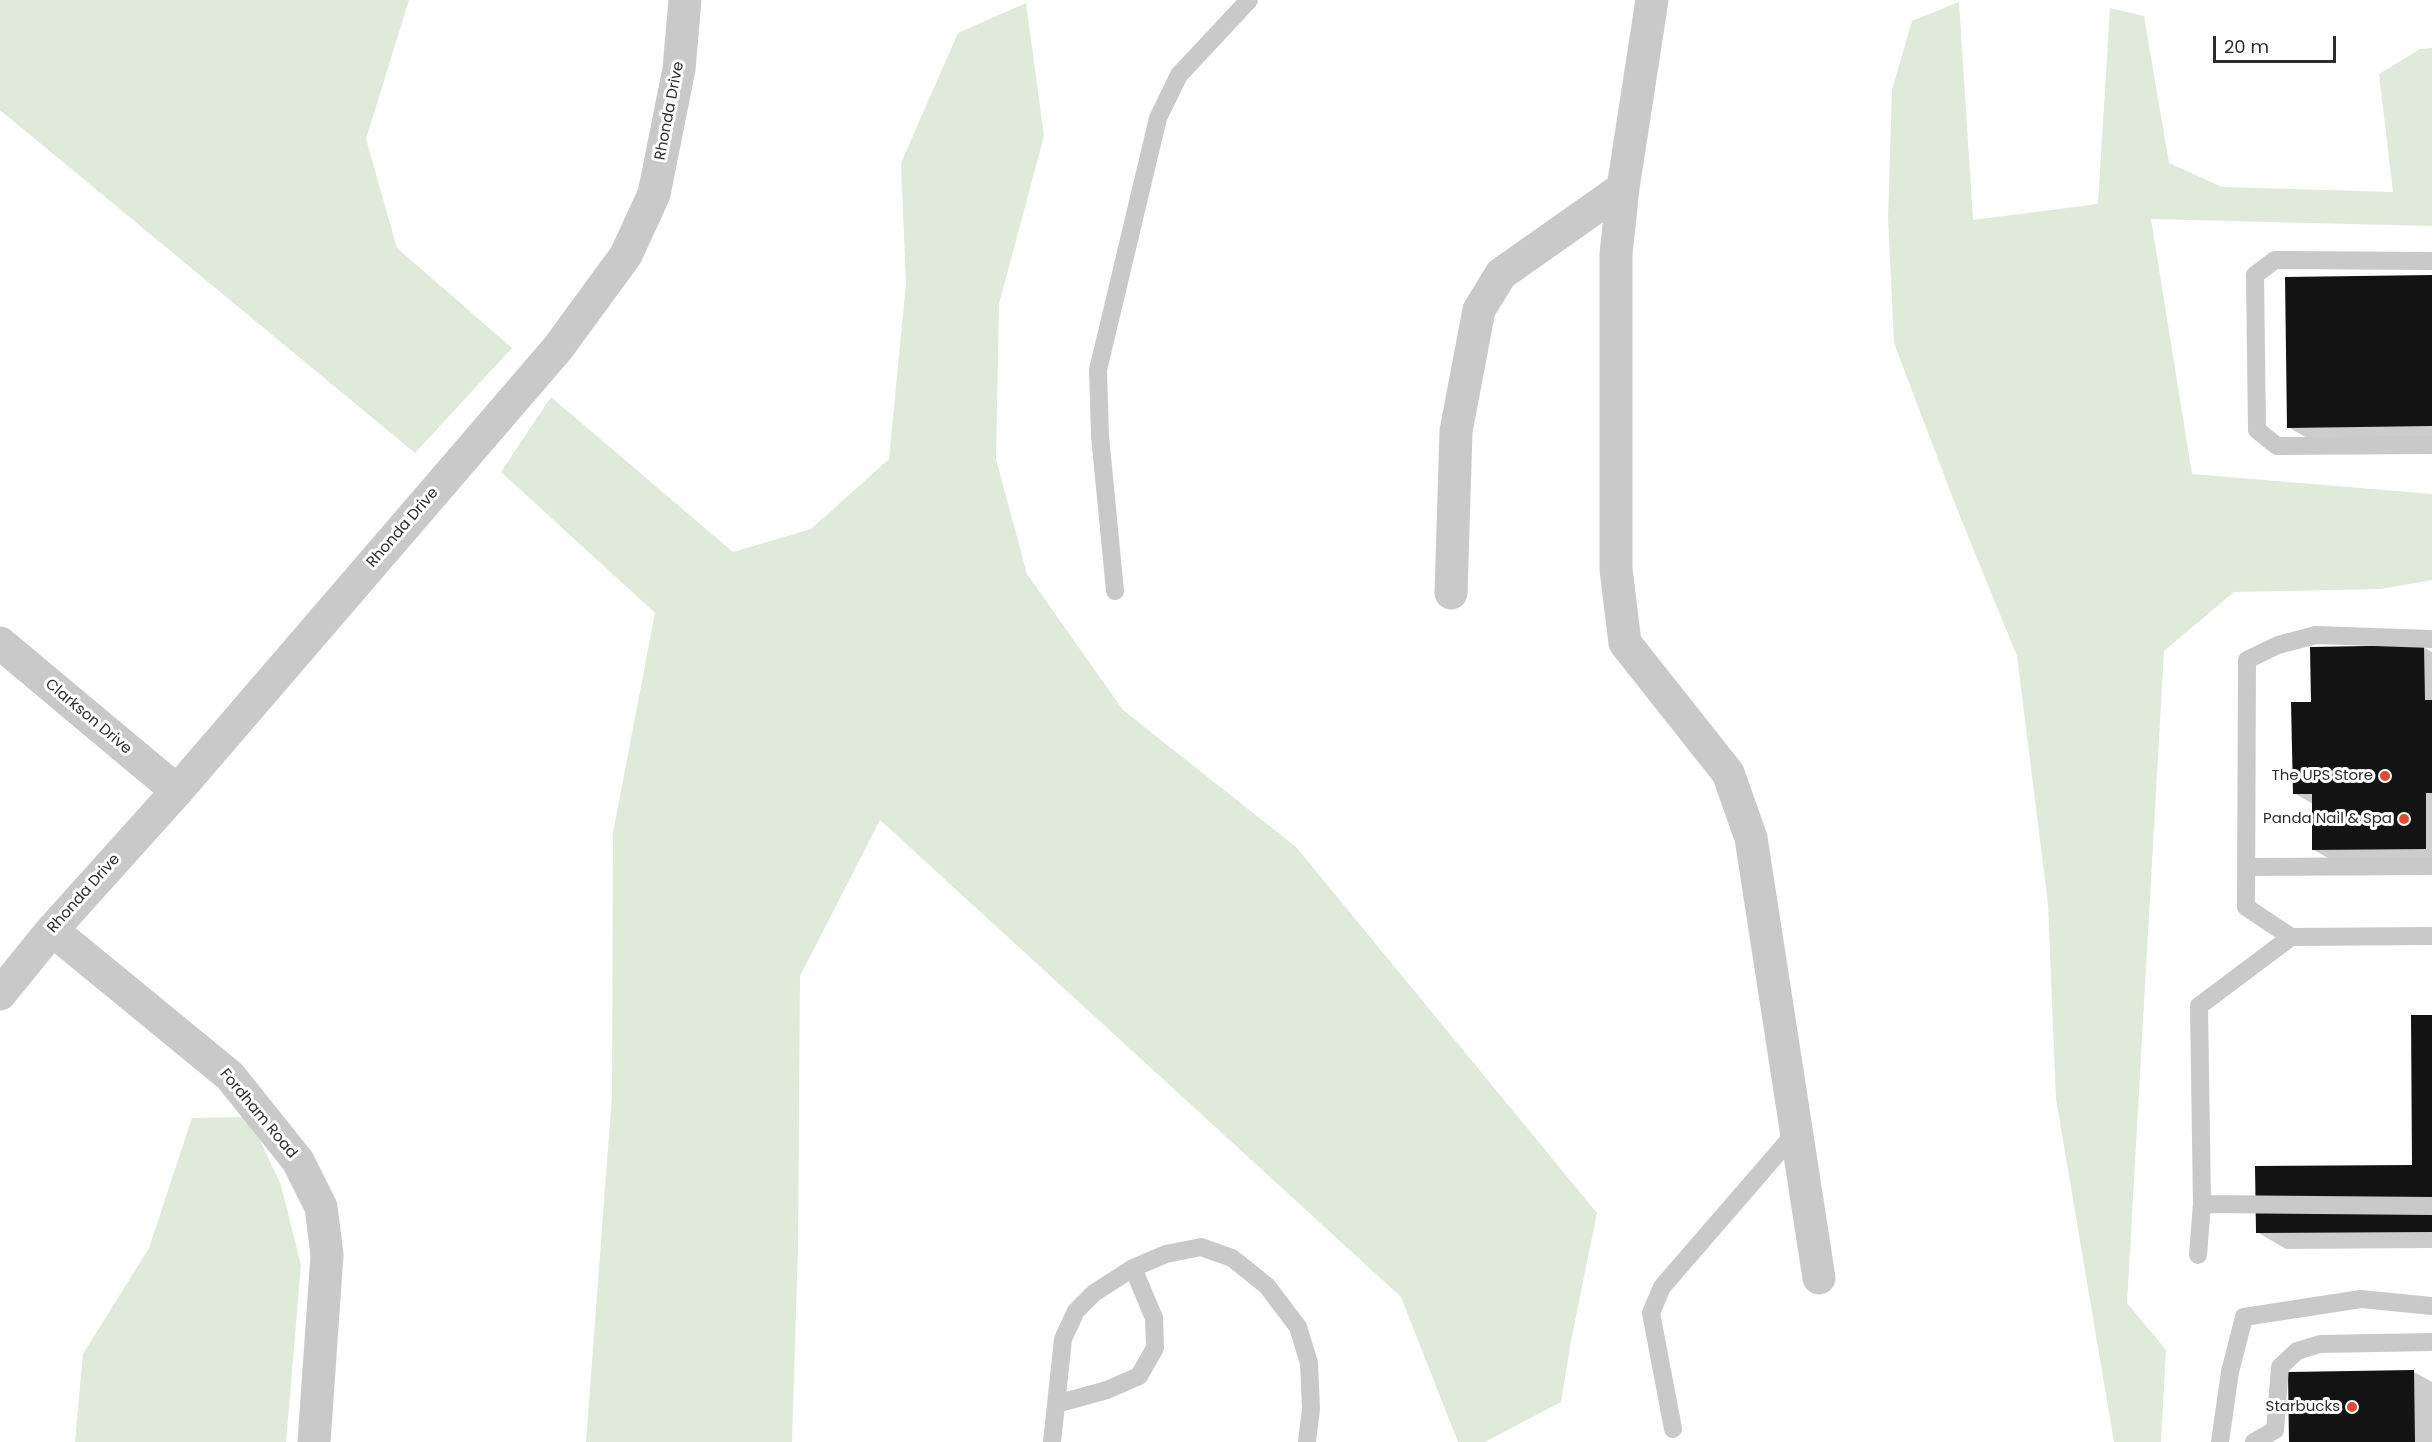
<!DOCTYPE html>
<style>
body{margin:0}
#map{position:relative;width:2432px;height:1442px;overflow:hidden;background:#fff;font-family:Poppins,sans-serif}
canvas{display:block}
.scale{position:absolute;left:2213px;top:36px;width:123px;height:27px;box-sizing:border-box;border:3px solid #2c2c2c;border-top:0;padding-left:8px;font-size:18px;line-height:21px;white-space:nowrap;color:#2c2c2c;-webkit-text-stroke:4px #fff;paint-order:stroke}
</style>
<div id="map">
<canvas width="2432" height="1442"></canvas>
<div class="scale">20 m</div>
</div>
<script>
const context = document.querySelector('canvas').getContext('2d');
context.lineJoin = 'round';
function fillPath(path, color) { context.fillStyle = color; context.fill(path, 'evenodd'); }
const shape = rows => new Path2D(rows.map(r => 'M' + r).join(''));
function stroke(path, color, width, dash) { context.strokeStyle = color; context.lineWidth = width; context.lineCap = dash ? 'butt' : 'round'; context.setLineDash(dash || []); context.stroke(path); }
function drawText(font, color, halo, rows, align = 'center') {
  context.font = font + ' Poppins,sans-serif'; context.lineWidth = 6; context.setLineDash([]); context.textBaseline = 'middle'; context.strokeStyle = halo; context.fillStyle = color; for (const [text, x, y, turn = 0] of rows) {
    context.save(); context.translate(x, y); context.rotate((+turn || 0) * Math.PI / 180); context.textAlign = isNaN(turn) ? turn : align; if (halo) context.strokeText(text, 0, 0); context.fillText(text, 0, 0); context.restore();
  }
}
const green = shape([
 [0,0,409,0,366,139,397,248,512,348,415,453,0,110],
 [1959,2,1973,220,2098,204,2110,8,2144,16,2169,163,2222,187,2393,192,2379,74,2420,49,2432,48,2432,226,2151,219,2192,474,2432,494,2432,580,2381,589,2234,592,2164,651,2127,1303,2166,1350,2161,1442,2114,1442,2056,1099,2048,904,2017,656,1957,509,1894,343,1888,218,1892,90,1912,21],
 [1026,3,1044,136,999,304,996,459,1027,574,1123,710,1296,847,1597,1213,1571,1341,1561,1402,1485,1442,1458,1442,1401,1297,880,820,800,976,798,1247,792,1442,586,1442,612,1095,613,833,655,613,501,472,551,397,733,552,811,529,889,459,906,283,901,163,958,33],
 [249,1117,281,1185,301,1265,286,1442,75,1442,83,1354,149,1248,192,1118]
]);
const shadow = shape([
 [2432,277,2432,442,2316,443,2288,427],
 [2423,647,2432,652,2432,865,2342,866,2314,850,2313,804,2294,793,2312,704],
 [2432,1017,2432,1248,2286,1249,2257,1232,2413,1167],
 [2414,1372,2432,1382,2432,1442,2291,1442,2290,1374]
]);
const building = shape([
 [2432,275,2432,426,2287,428,2285,277],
 [2424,645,2425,700,2432,700,2432,793,2426,793,2426,849,2312,850,2312,794,2293,794,2291,702,2311,702,2310,647],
 [2411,1015,2432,1015,2432,1232,2256,1233,2255,1166,2412,1165],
 [2414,1370,2415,1442,2289,1442,2288,1372]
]);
const lane = shape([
 [2432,261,2275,260,2255,275,2257,430,2277,446,2432,445],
 [1115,591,1100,436,1098,370,1158,118,1179,75,1249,0],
 [2432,639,2316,635,2278,645,2247,660,2246,907,2291,937,2432,936],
 [2246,867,2432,866],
 [2202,1204,2432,1206],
 [2198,1255,2202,1204,2199,1006,2291,937],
 [1056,1404,1107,1390,1139,1376,1155,1348,1154,1318,1133,1268],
 [1673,1429,1651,1313,1662,1287,1796,1132],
 [1052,1442,1063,1339,1076,1311,1094,1293,1133,1268,1166,1254,1201,1247,1232,1258,1267,1286,1298,1327,1309,1363,1311,1409,1307,1442],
 [2220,1442,2230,1372,2244,1317,2361,1299,2432,1306],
 [2254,1442,2275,1430,2280,1367,2297,1351,2320,1344,2432,1342]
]);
const street = shape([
 [1623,188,1616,254,1616,569,1625,643,1728,773,1751,838,1819,1278],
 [1451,593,1456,431,1479,310,1501,274,1623,188,1652,0],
 [0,643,177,791],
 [52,930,230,1076,298,1161,321,1207,327,1255,314,1442],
 [0,994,52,930,177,791,558,348,626,255,654,194,679,69,685,0]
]);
const markers = [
 [2385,776,6,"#df4b32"],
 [2404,819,6,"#df4b32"],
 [2352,1407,6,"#df4b32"]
];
const streetNames = [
 ["Rhonda Drive",670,111,-79],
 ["Rhonda Drive",403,528,-49],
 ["Clarkson Drive",88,717,40],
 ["Rhonda Drive",84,894,-48],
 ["Fordham Road",258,1114,50]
];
const poiNames = [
 ["The UPS Store",2373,776],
 ["Panda Nail & Spa",2392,819],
 ["Starbucks",2340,1407]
];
fillPath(green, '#dfeada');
fillPath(shadow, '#0003');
fillPath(building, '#131313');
stroke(lane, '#c9c9c9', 18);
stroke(street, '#c9c9c9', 33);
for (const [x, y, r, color] of markers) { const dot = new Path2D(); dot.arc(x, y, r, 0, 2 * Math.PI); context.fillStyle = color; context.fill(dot); stroke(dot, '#fff', 2); }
drawText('15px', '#2c2c2c', '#fff', streetNames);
drawText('15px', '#2c2c2c', '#fff', poiNames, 'right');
</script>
